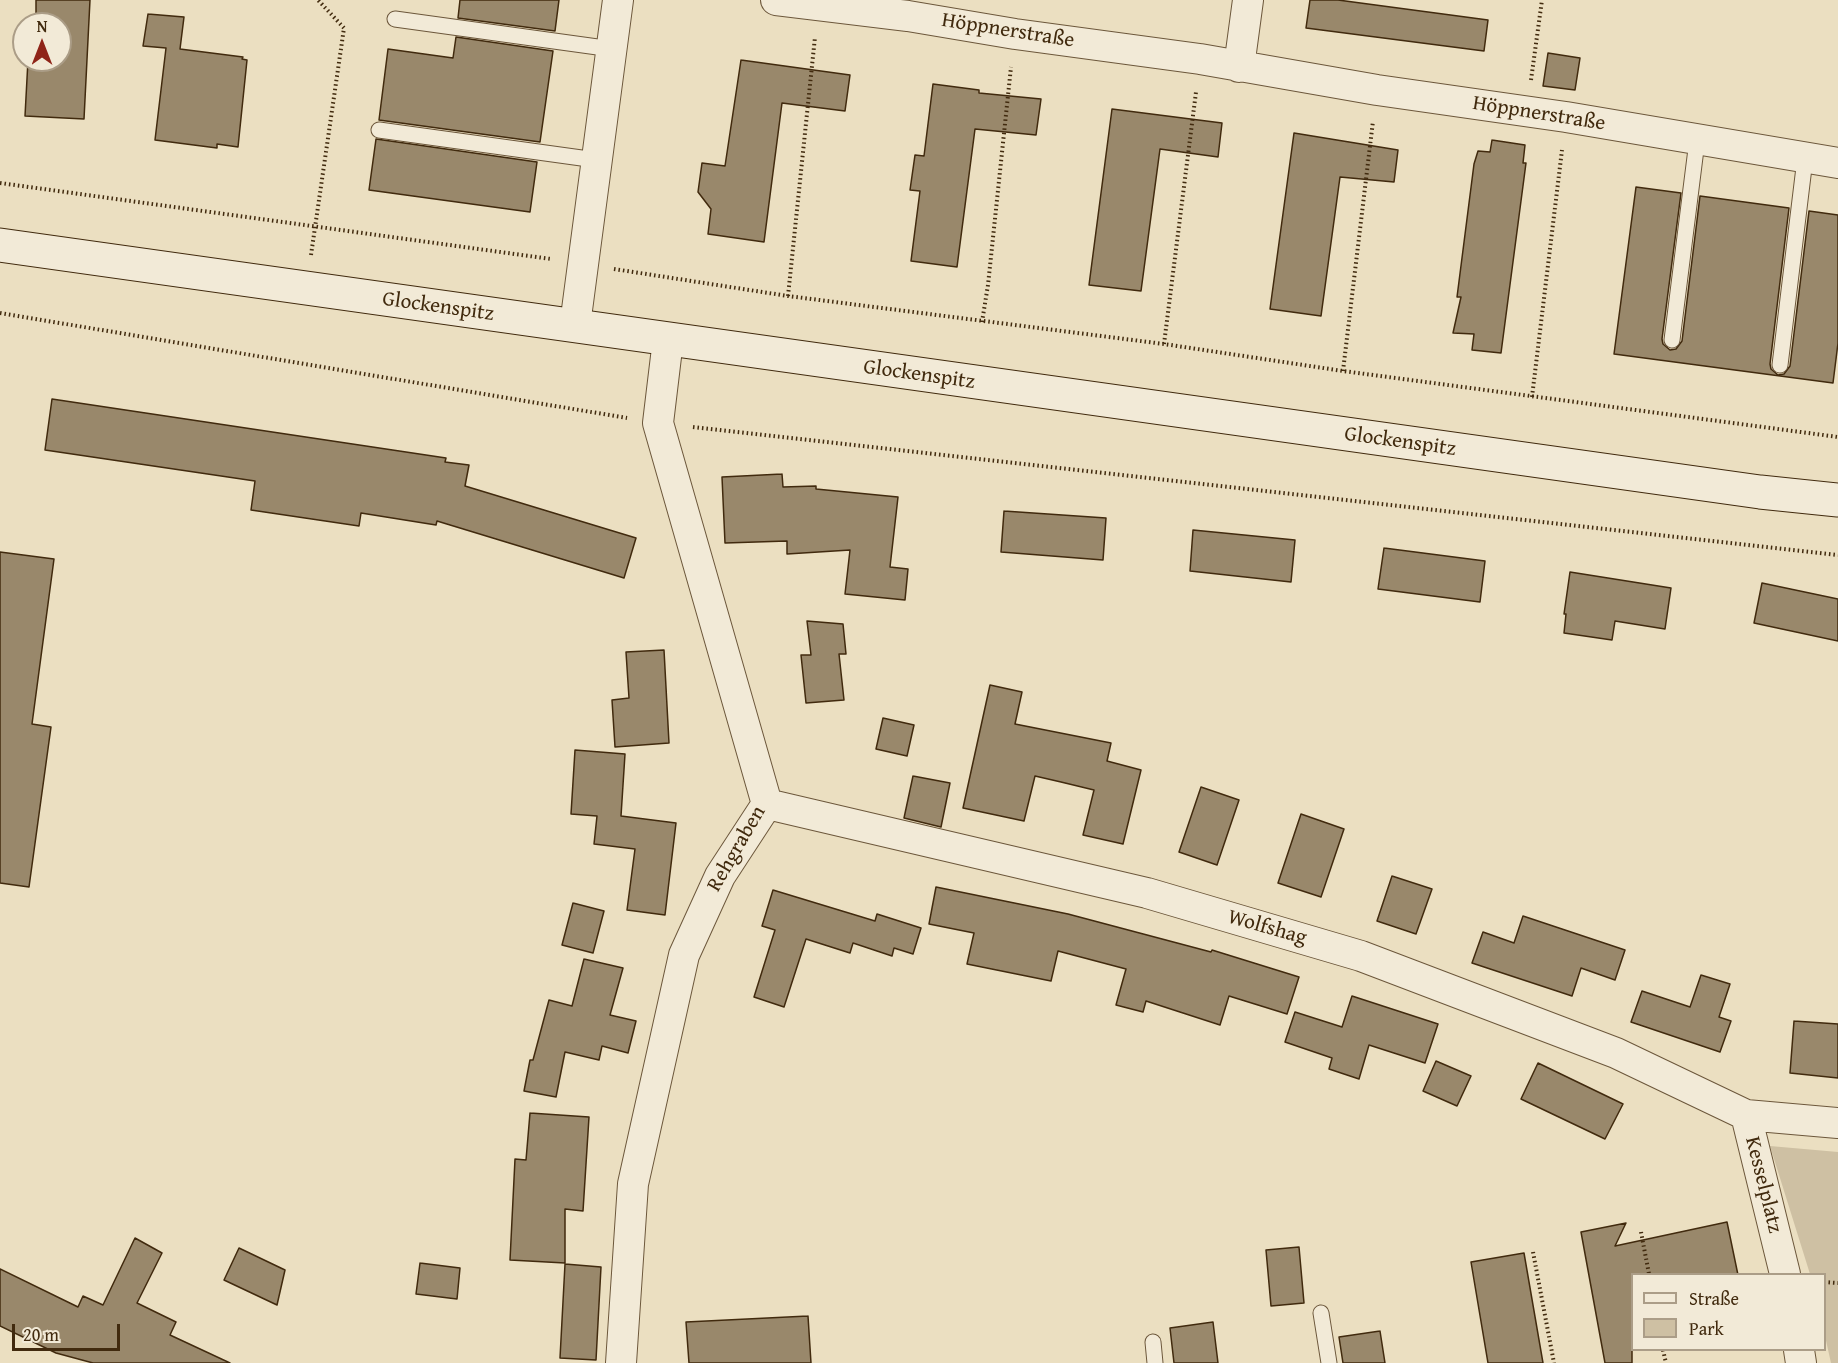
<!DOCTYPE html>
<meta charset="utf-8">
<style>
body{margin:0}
#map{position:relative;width:1838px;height:1363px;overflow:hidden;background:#ebdfc1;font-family:"Gentium Book Plus",serif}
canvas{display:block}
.legend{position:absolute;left:1631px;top:1273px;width:195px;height:78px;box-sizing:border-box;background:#f2ead7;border:2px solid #ab9d87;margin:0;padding:8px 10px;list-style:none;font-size:18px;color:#412a0e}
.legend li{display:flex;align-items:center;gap:12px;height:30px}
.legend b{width:30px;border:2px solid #ab9d87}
.north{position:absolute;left:12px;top:12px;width:60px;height:60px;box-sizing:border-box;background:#f2ead7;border:2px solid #ab9d87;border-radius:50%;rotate:0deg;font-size:16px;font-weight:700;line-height:24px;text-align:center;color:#412a0e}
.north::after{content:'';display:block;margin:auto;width:21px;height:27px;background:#8f2418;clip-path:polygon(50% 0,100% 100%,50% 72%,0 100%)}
.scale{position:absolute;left:12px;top:1324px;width:108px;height:27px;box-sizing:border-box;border:3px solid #412a0e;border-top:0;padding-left:8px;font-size:18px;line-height:21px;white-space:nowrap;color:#412a0e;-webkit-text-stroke:4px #f2ead7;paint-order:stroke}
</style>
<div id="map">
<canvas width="1838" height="1363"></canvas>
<ul class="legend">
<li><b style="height:8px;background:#f2ead7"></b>Straße</li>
<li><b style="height:16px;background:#cec0a3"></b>Park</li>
</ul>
<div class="north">N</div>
<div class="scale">20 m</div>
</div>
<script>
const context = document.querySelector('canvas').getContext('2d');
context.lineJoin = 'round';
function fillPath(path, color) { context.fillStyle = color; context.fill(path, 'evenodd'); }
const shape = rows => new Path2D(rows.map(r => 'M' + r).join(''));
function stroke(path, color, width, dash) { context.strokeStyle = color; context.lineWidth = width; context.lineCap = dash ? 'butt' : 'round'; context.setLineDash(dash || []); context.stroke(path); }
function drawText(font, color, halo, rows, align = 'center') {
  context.font = font + ' "Gentium Book Plus",serif'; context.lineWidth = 4.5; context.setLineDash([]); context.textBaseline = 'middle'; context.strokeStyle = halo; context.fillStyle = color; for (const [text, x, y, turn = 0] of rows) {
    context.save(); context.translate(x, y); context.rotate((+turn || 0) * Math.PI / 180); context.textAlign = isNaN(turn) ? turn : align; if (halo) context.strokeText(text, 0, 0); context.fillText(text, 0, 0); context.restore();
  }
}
const green = shape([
 [1770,1146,1838,1152,1838,1363,1831,1363,1825,1336,1824,1274,1810,1274]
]);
const building = shape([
 [36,0,90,0,84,119,25,116,28,60,60,60,60,24,30,24,30,17,36,17,36,0],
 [460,0,559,0,555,31,458,18,460,0],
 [1310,0,1338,0,1488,20,1484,51,1306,28,1310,0],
 [148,14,184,17,180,49,243,57,242,59,247,60,238,147,217,144,217,148,155,140,166,48,143,46,148,14],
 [456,37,553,51,540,142,379,120,388,49,453,58,456,37],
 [1548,53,1580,58,1575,90,1543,86,1548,53],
 [741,60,850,75,845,111,782,103,764,242,708,234,711,209,698,192,702,163,725,166,741,60],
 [933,84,979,90,979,93,1041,99,1036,135,975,129,957,267,911,261,920,191,910,190,915,155,924,156,933,84],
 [1112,109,1222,123,1218,157,1160,149,1141,291,1089,285,1112,109],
 [1294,133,1398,150,1394,182,1340,177,1321,316,1270,309,1294,133],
 [376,139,537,162,530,212,369,190,376,139],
 [1492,140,1525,145,1523,163,1526,163,1501,353,1472,350,1474,334,1453,333,1461,297,1457,297,1474,164,1478,151,1490,152,1492,140],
 [1636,187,1681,193,1662,339,1663,344,1670,350,1676,349,1682,341,1700,196,1789,208,1770,364,1771,369,1778,375,1784,374,1790,366,1809,211,1838,215,1838,343,1833,383,1614,354,1636,187],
 [52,399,446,458,445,462,469,465,465,486,636,538,624,578,437,521,436,525,361,513,359,526,251,510,255,481,45,450,52,399],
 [782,474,783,487,816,486,816,489,898,497,890,567,908,569,905,600,845,594,850,550,787,554,787,541,725,543,722,477,782,474],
 [1004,511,1106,518,1103,560,1001,552,1004,511],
 [1193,530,1295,540,1291,582,1190,571,1193,530],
 [1384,548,1485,561,1480,602,1378,589,1384,548],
 [0,552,54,559,32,724,51,727,29,887,0,883,0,552],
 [1570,572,1671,588,1665,629,1615,621,1612,640,1564,633,1566,614,1564,614,1570,572],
 [1762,583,1838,599,1838,641,1754,623,1762,583],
 [807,621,843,624,846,654,839,654,844,700,806,703,801,655,811,655,807,621],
 [664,650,669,743,615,747,612,700,629,698,626,652,664,650],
 [990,685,1022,692,1015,724,1111,743,1107,761,1141,770,1123,844,1083,835,1094,790,1061,782,1035,776,1024,821,963,808,990,685],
 [883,718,914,725,907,756,876,749,883,718],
 [575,750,625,754,621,816,676,823,665,915,627,910,635,849,594,844,597,816,571,814,575,750],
 [913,776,950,783,941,827,904,818,913,776],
 [1201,787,1239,800,1217,865,1179,852,1201,787],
 [1301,814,1344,829,1321,897,1278,883,1301,814],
 [1392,876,1432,889,1416,934,1377,921,1392,876],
 [936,887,1068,914,1211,952,1212,950,1299,977,1287,1014,1229,996,1220,1025,1146,1001,1143,1012,1116,1005,1126,969,1058,951,1051,981,967,964,974,933,929,924,936,887],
 [773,890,875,921,877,914,921,928,913,954,894,948,892,956,853,943,850,953,806,939,784,1007,754,997,775,930,762,926,773,890],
 [573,903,604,911,593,953,562,945,573,903],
 [1523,916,1625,950,1615,980,1581,968,1572,996,1472,963,1483,932,1514,943,1523,916],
 [584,959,623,968,610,1015,636,1021,628,1053,602,1046,599,1060,565,1052,556,1097,524,1091,530,1060,533,1060,549,1000,572,1006,584,959],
 [1701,975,1730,984,1719,1017,1731,1021,1720,1052,1631,1022,1642,991,1690,1007,1701,975],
 [1352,996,1438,1024,1425,1063,1369,1045,1359,1079,1329,1069,1332,1058,1285,1042,1295,1012,1342,1027,1352,996],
 [1794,1021,1838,1024,1838,1078,1790,1073,1794,1021],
 [1436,1061,1471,1076,1457,1106,1423,1091,1436,1061],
 [1538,1063,1623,1104,1605,1139,1521,1099,1538,1063],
 [530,1113,589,1117,583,1211,565,1209,565,1263,510,1260,515,1159,526,1160,530,1113],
 [1727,1222,1738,1275,1632,1275,1632,1363,1605,1363,1581,1232,1626,1223,1615,1246,1727,1222],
 [135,1238,162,1253,137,1303,176,1322,170,1335,230,1363,93,1363,56,1353,0,1326,0,1269,78,1307,83,1296,103,1305,135,1238],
 [1299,1247,1304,1303,1271,1306,1266,1250,1299,1247],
 [239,1248,285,1270,277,1305,224,1280,239,1248],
 [1524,1253,1543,1363,1488,1363,1471,1262,1524,1253],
 [420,1263,460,1268,457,1299,416,1294,420,1263],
 [565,1264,601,1267,596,1360,560,1358,565,1264],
 [808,1316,811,1363,689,1363,686,1322,808,1316],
 [1213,1322,1218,1363,1174,1363,1170,1328,1213,1322],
 [1380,1331,1385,1363,1343,1363,1339,1337,1380,1331]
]);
const path = shape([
 [1531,80,1542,0],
 [0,183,551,259],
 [311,255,344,28,318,0],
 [614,269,788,296,1164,344,1343,371,1838,437],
 [788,296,815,37],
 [0,313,627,418],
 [982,322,988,285,1011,67],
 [1164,344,1196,92],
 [1343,371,1373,121],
 [1532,397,1562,150],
 [693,427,1838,555],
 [1641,1232,1649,1274],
 [1533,1252,1554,1363],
 [1824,1282,1838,1283],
 [1663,1350,1666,1363]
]);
const service = shape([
 [395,19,612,49],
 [379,130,596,160],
 [1672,340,1697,141],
 [1780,365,1805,159],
 [1321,1313,1329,1363],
 [1153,1342,1155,1363]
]);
const minor = shape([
 [776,0,908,16,1015,34,1200,59,1377,90,1566,117,1838,163],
 [1239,67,1248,0],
 [575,325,618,0],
 [767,804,1147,893,1361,956,1616,1053,1746,1115],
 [1785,1274,1746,1115,1838,1123],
 [1799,1350,1801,1363],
 [621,1363,633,1184,684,955,720,876,767,804,658,423,668,340]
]);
const secondary = shape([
 [0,245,1760,492,1838,500]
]);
const streetNames = [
 ["Höppnerstraße",1008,31,9],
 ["Höppnerstraße",1539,114,9],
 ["Glockenspitz",438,307,8],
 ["Glockenspitz",919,375,8],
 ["Glockenspitz",1400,442,8],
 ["Rehgraben",737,849,-60],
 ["Wolfshag",1267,928,16],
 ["Kesselplatz",1763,1185,76]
];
fillPath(green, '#cec0a3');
fillPath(building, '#99886b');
stroke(building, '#412a0e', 1.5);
stroke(service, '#6c573b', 17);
stroke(minor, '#6c573b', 32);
stroke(secondary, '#412a0e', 35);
stroke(path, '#412a0e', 4, [1.5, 3]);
stroke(service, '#f2ead7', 15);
stroke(minor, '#f2ead7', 30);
stroke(secondary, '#f2ead7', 33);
drawText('21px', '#412a0e', '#f2ead7', streetNames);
</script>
